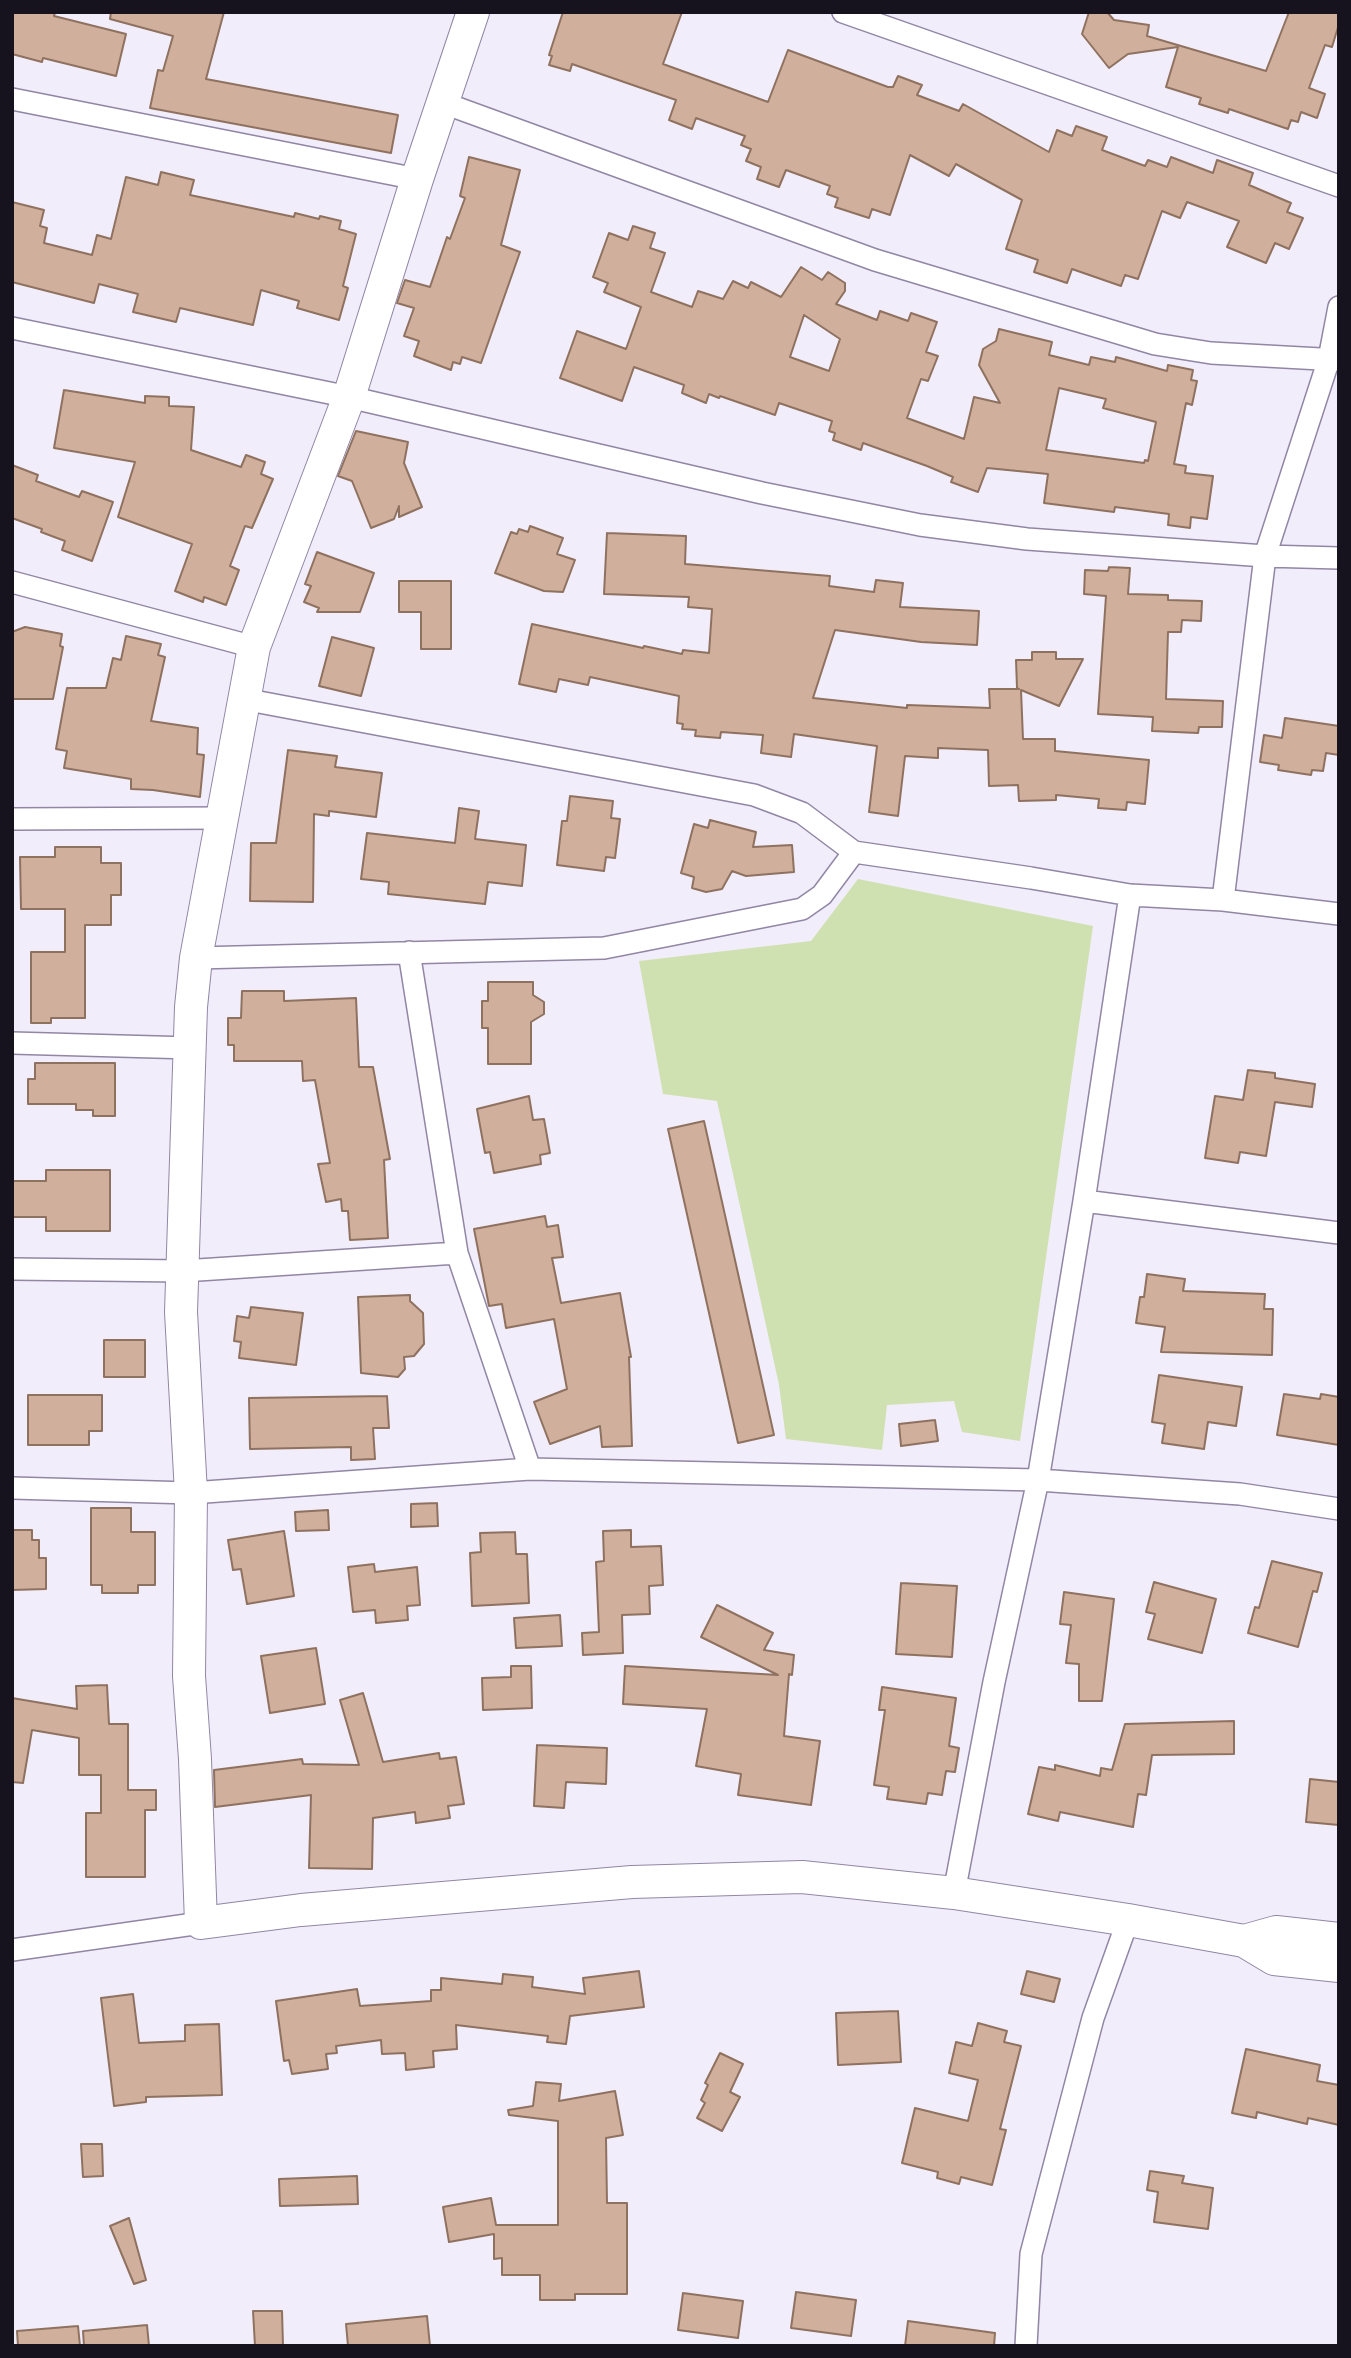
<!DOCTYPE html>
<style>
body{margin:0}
#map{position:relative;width:1351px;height:2358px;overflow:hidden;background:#f2edfb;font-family:Signika,sans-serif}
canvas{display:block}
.frame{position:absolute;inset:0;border:14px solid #17131e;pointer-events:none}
</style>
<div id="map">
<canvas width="1351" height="2358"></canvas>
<div class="frame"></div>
</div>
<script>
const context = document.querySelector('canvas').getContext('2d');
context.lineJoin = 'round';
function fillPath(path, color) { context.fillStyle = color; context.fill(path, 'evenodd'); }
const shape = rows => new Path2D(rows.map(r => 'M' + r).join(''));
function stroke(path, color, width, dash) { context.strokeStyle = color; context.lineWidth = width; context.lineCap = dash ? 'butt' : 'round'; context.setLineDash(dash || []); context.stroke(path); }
const green = shape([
 [858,879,1093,926,1020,1441,962,1432,954,1401,887,1405,882,1450,786,1439,779,1385,717,1101,663,1094,639,961,811,941]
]);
const building = shape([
 [12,12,55,12,54,16,126,34,116,76,43,58,42,62,12,54,12,12],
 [111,12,224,12,206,79,398,115,391,153,150,108,158,70,163,71,173,36,110,19,111,12],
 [563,12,682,12,663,64,768,102,788,50,888,87,893,87,898,76,922,85,917,95,959,111,963,104,1049,152,1057,130,1072,136,1076,126,1107,137,1102,150,1145,166,1148,160,1167,167,1171,157,1213,173,1217,160,1253,173,1249,185,1291,203,1287,212,1303,218,1289,249,1275,243,1266,263,1227,247,1239,221,1187,202,1180,218,1162,211,1138,279,1125,275,1121,286,1072,269,1067,283,1034,272,1038,260,1006,249,1022,200,956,164,949,176,910,155,890,215,872,209,869,218,835,207,838,198,827,194,830,186,786,170,779,187,757,179,761,167,746,161,751,149,741,145,745,136,696,118,692,129,669,120,676,100,572,64,570,71,549,65,552,56,549,55,563,12],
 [1089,12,1107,12,1114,20,1149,25,1147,36,1266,71,1289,12,1339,12,1339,24,1332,47,1325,45,1309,88,1325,94,1317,118,1301,112,1298,122,1291,120,1288,129,1229,109,1228,113,1199,104,1201,98,1166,87,1178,47,1128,54,1109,68,1082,34,1089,12],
 [469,157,520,170,501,245,520,252,481,363,462,357,460,364,453,362,451,370,414,356,419,341,404,336,414,308,397,303,405,280,430,287,447,237,450,239,465,198,460,196,469,157],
 [161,172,194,180,190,195,294,217,295,213,319,219,320,216,341,221,339,229,356,234,343,286,348,288,339,320,297,308,299,301,261,290,253,325,180,308,176,322,133,312,138,294,99,284,94,303,12,282,12,202,44,210,40,226,47,228,44,243,92,255,97,235,111,239,126,177,158,185,161,172],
 [633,226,655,233,650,248,665,253,651,292,692,307,698,291,723,299,733,281,748,288,751,282,781,297,801,267,822,280,828,272,845,283,845,291,836,304,877,320,880,311,908,321,911,313,937,322,926,352,938,356,928,381,921,379,907,418,964,439,974,397,1000,403,979,365,983,349,996,341,999,329,1052,342,1049,355,1089,365,1091,357,1115,362,1116,357,1167,371,1168,365,1193,370,1191,380,1197,381,1192,405,1186,403,1174,464,1186,466,1185,473,1213,476,1207,519,1191,517,1190,528,1168,525,1169,514,1115,507,1114,512,1044,503,1048,474,987,468,978,492,951,482,953,477,927,466,863,443,861,450,833,440,835,433,829,431,832,421,779,403,775,415,720,396,719,398,709,394,706,403,682,393,684,385,634,367,622,401,560,378,577,331,626,349,641,307,604,292,608,283,593,277,609,233,628,240,633,226],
 [804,315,840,339,829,371,790,357,804,315],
 [1059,388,1106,399,1103,408,1156,422,1148,461,1145,460,1144,463,1046,450,1059,388],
 [64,390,145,403,145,396,169,397,169,406,194,407,191,450,241,467,246,455,265,462,261,474,273,479,252,528,245,526,230,566,239,570,226,605,204,597,203,602,175,591,192,544,118,517,135,462,54,448,64,390],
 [356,431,408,442,404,463,422,507,399,517,399,506,394,519,371,528,352,481,338,476,356,431],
 [12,465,38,475,36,481,79,497,82,491,113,502,92,561,62,550,65,541,41,532,42,529,12,518,12,465],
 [530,526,563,538,557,554,575,560,563,592,544,591,495,573,511,532,517,534,519,529,528,532,530,526],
 [607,533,686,536,685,564,830,576,829,586,874,592,876,580,903,583,900,607,979,611,977,645,921,642,835,630,813,698,907,708,907,705,990,708,989,689,1019,689,1017,688,1016,660,1032,660,1032,652,1056,652,1056,659,1083,659,1059,706,1021,690,1023,739,1055,739,1055,751,1149,760,1145,804,1127,802,1126,810,1098,808,1099,799,1056,795,1056,800,1019,801,1018,785,989,786,988,750,938,748,938,758,905,756,898,816,869,812,877,746,794,734,791,757,761,753,763,735,721,732,720,738,695,736,696,730,682,729,683,724,677,723,679,696,590,677,588,685,559,679,556,692,519,684,532,624,643,648,644,646,682,654,683,650,709,653,712,609,688,607,689,597,604,594,607,533],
 [317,552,374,573,360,612,317,612,319,608,304,602,311,586,305,584,317,552],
 [1109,567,1130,568,1128,594,1168,595,1168,600,1202,601,1201,621,1182,620,1181,632,1168,632,1166,699,1223,701,1222,727,1199,727,1198,733,1152,731,1153,717,1098,714,1106,596,1084,594,1085,570,1108,571,1109,567],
 [399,581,451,581,451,649,421,649,421,612,399,612,399,581],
 [25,627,62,634,60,646,63,647,53,699,12,699,12,632,25,627],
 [126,636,161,644,158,655,165,657,151,721,198,728,197,754,204,755,200,797,153,790,131,789,131,779,64,768,67,751,56,749,67,688,106,688,113,658,121,660,126,636],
 [332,637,374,648,361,696,319,686,332,637],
 [1285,718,1339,726,1339,755,1326,753,1323,771,1312,770,1311,775,1278,770,1279,765,1260,762,1264,735,1282,738,1285,718],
 [288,750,337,756,335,767,382,773,376,817,329,811,329,816,314,814,313,902,250,901,251,843,276,843,288,750],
 [570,796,613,801,611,818,620,819,615,858,606,857,604,871,557,865,562,821,567,821,570,796],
 [459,808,479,811,475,839,526,845,522,886,488,882,485,904,388,894,389,882,361,879,367,833,455,843,459,808],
 [710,820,756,832,753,847,792,845,794,872,746,876,732,871,722,889,706,892,692,888,694,877,681,873,694,824,708,828,710,820],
 [55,847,101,847,101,863,121,863,121,895,111,895,111,925,85,925,85,1018,51,1018,51,1023,31,1023,31,952,65,952,65,909,21,909,20,857,55,857,55,847],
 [488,982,533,982,533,995,544,1002,544,1014,531,1022,531,1064,488,1064,488,1028,482,1028,482,1001,488,1001,488,982],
 [242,991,284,991,284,1001,356,998,359,1067,373,1067,390,1159,384,1160,388,1238,350,1240,348,1211,342,1211,341,1199,326,1202,318,1164,330,1163,315,1080,303,1081,302,1061,234,1061,234,1045,228,1045,228,1018,241,1018,242,991],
 [35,1063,115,1063,115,1116,93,1116,93,1110,76,1110,76,1104,28,1104,28,1079,35,1079,35,1063],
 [1248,1070,1275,1073,1275,1078,1315,1084,1312,1107,1275,1102,1266,1156,1240,1152,1238,1163,1205,1158,1215,1096,1243,1100,1248,1070],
 [529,1096,533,1120,544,1119,550,1153,540,1155,541,1164,494,1173,490,1152,485,1153,477,1109,529,1096],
 [704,1121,774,1435,738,1443,668,1129,704,1121],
 [46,1170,110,1170,110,1231,46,1231,46,1217,12,1217,12,1181,46,1181,46,1170],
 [545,1216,547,1227,558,1225,563,1257,552,1258,561,1303,620,1293,631,1357,629,1357,632,1446,602,1447,600,1426,550,1444,534,1402,567,1389,554,1319,506,1328,502,1304,489,1306,474,1229,545,1216],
 [1147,1274,1185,1279,1183,1291,1265,1294,1264,1309,1273,1309,1272,1355,1161,1352,1165,1327,1136,1323,1140,1297,1144,1297,1147,1274],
 [410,1295,410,1301,423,1313,424,1344,414,1356,404,1357,405,1369,398,1377,361,1373,358,1297,410,1295],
 [251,1307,303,1313,296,1365,239,1358,241,1342,234,1341,237,1316,249,1318,251,1307],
 [104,1340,145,1340,145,1377,104,1377,104,1340],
 [1159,1375,1242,1387,1236,1426,1208,1422,1204,1449,1162,1443,1165,1424,1152,1422,1159,1375],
 [1284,1394,1320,1399,1321,1394,1339,1397,1339,1445,1277,1435,1284,1394],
 [28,1395,102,1395,102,1431,89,1431,89,1445,28,1445,28,1395],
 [387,1396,389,1428,373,1428,375,1459,351,1460,351,1447,250,1449,249,1398,387,1396],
 [935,1420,938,1441,901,1446,899,1424,935,1420],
 [437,1503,438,1526,411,1527,411,1504,437,1503],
 [91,1508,131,1508,131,1532,155,1532,155,1585,138,1585,138,1593,102,1593,102,1585,91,1585,91,1508],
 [328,1510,329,1530,296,1531,295,1512,328,1510],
 [12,1530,32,1530,32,1540,39,1540,39,1558,46,1558,46,1589,12,1590,12,1530],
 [631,1530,631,1547,661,1546,663,1585,649,1586,650,1614,622,1615,623,1653,583,1655,582,1633,599,1632,596,1562,604,1561,603,1531,631,1530],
 [284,1531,294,1596,247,1604,241,1569,233,1570,228,1540,284,1531],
 [515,1532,516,1554,527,1554,529,1603,472,1606,470,1553,481,1552,480,1533,515,1532],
 [1272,1561,1322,1573,1317,1592,1313,1591,1298,1647,1248,1633,1255,1607,1259,1608,1272,1561],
 [374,1564,375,1572,417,1567,420,1605,407,1606,408,1620,376,1623,375,1610,353,1612,348,1567,374,1564],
 [1154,1582,1216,1599,1202,1653,1148,1639,1155,1614,1146,1612,1154,1582],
 [901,1583,957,1586,952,1657,896,1654,901,1583],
 [1064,1592,1114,1599,1102,1701,1079,1701,1079,1664,1066,1663,1071,1625,1060,1624,1064,1592],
 [717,1605,773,1633,764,1650,794,1655,792,1675,789,1674,784,1736,820,1741,811,1805,738,1795,741,1774,696,1766,707,1709,623,1704,625,1666,778,1675,701,1637,717,1605],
 [560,1615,562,1646,516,1648,514,1618,560,1615],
 [316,1648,325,1704,270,1713,261,1656,316,1648],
 [511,1666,531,1666,532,1708,483,1710,482,1678,511,1677,511,1666],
 [107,1685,109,1724,128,1724,128,1790,156,1790,156,1810,145,1810,145,1877,86,1877,86,1813,101,1813,101,1775,79,1775,79,1738,32,1730,23,1783,12,1782,12,1698,77,1709,76,1686,107,1685],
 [882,1687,956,1698,949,1746,959,1748,955,1772,946,1771,942,1795,928,1793,926,1804,887,1799,889,1787,874,1785,885,1710,879,1710,882,1687],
 [363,1693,383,1762,439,1753,440,1759,456,1757,464,1804,448,1806,450,1818,416,1823,415,1812,373,1818,372,1869,309,1868,311,1795,215,1807,214,1770,302,1759,303,1764,359,1765,340,1700,363,1693],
 [1234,1721,1234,1754,1152,1755,1146,1795,1138,1794,1133,1827,1060,1812,1058,1821,1028,1814,1039,1767,1055,1770,1055,1765,1100,1776,1101,1768,1112,1770,1125,1724,1234,1721],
 [537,1745,607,1748,606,1784,566,1782,564,1808,534,1806,537,1745],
 [1310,1779,1339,1782,1339,1825,1306,1822,1310,1779],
 [639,1971,644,2007,570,2016,566,2044,547,2042,548,2036,456,2025,457,2049,433,2051,434,2067,406,2070,405,2053,382,2054,381,2040,336,2046,337,2053,326,2054,328,2069,292,2074,289,2060,284,2061,276,2001,357,1989,360,2006,431,2001,431,1990,441,1990,441,1978,502,1984,503,1974,533,1977,532,1987,585,1994,583,1978,639,1971],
 [1027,1971,1060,1979,1054,2002,1021,1994,1027,1971],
 [133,1994,139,2043,185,2041,185,2025,219,2024,222,2095,146,2097,146,2102,114,2106,101,1998,133,1994],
 [898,2011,901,2062,838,2065,836,2013,898,2011],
 [978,2023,1007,2031,1004,2042,1021,2046,1000,2129,1006,2130,992,2185,961,2177,959,2184,937,2178,938,2172,902,2163,915,2108,968,2121,978,2080,949,2073,956,2042,972,2046,978,2023],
 [1246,2049,1320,2065,1317,2081,1339,2085,1339,2125,1308,2118,1307,2124,1257,2112,1256,2118,1232,2113,1246,2049],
 [720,2053,743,2064,730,2092,740,2097,722,2131,697,2118,705,2103,701,2100,708,2085,705,2083,720,2053],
 [536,2082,561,2084,559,2101,615,2091,623,2135,606,2138,607,2203,627,2203,627,2294,575,2294,575,2300,540,2300,540,2275,502,2275,502,2258,494,2259,494,2234,449,2242,443,2207,491,2198,496,2225,558,2225,558,2121,509,2115,508,2110,533,2106,536,2082],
 [81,2144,102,2144,103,2176,83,2177,81,2144],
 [1150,2171,1184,2176,1182,2183,1213,2188,1208,2229,1154,2222,1158,2192,1147,2190,1150,2171],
 [357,2176,358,2204,280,2206,279,2179,357,2176],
 [129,2218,146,2280,134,2284,110,2226,129,2218],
 [796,2292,856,2300,851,2336,791,2328,796,2292],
 [683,2293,743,2301,738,2338,678,2330,683,2293],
 [253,2311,282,2311,283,2346,255,2346,253,2311],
 [427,2316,430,2346,348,2346,346,2324,427,2316],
 [908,2321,995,2333,994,2346,905,2346,908,2321],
 [147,2325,149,2346,84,2346,83,2331,147,2325],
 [78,2326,80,2346,18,2346,17,2331,78,2326]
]);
const street = shape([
 [843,12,1339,186],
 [12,99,417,179],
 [441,102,875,260,1155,344,1211,353,1339,360],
 [12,328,349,397,762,493,920,525,1027,539,1265,556,1339,558],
 [12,582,254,647],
 [243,699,754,795,802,813,854,852,1031,878,1130,895,1223,900,1339,914],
 [12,819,223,818],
 [1223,900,1265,556,1329,359,1339,307],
 [409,952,457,1253,530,1469],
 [196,958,604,948,802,909,822,895,854,852],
 [12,1043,191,1048],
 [1084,1201,1339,1233],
 [12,1269,183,1271,457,1253],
 [12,1488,191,1493,530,1469,1038,1480,1240,1494,1339,1509],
 [954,1893,994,1682,1038,1480,1084,1201,1130,895],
 [12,1950,201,1923],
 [1026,2346,1031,2254,1093,2018,1128,1920]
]);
const secondary = shape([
 [473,12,417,179,349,397,254,647,196,958,191,1007,181,1312,191,1493,189,1676,195,1759,201,1923,301,1910,632,1882,802,1877,954,1893,1128,1920,1244,1941,1274,1959,1339,1966],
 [1244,1941,1276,1932,1339,1939]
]);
fillPath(green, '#d0e1b1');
fillPath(building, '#d0b09d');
stroke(building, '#8f715f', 2);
stroke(street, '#9186a4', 24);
stroke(secondary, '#9186a4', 34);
stroke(street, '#fff', 21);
stroke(secondary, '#fff', 32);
</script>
